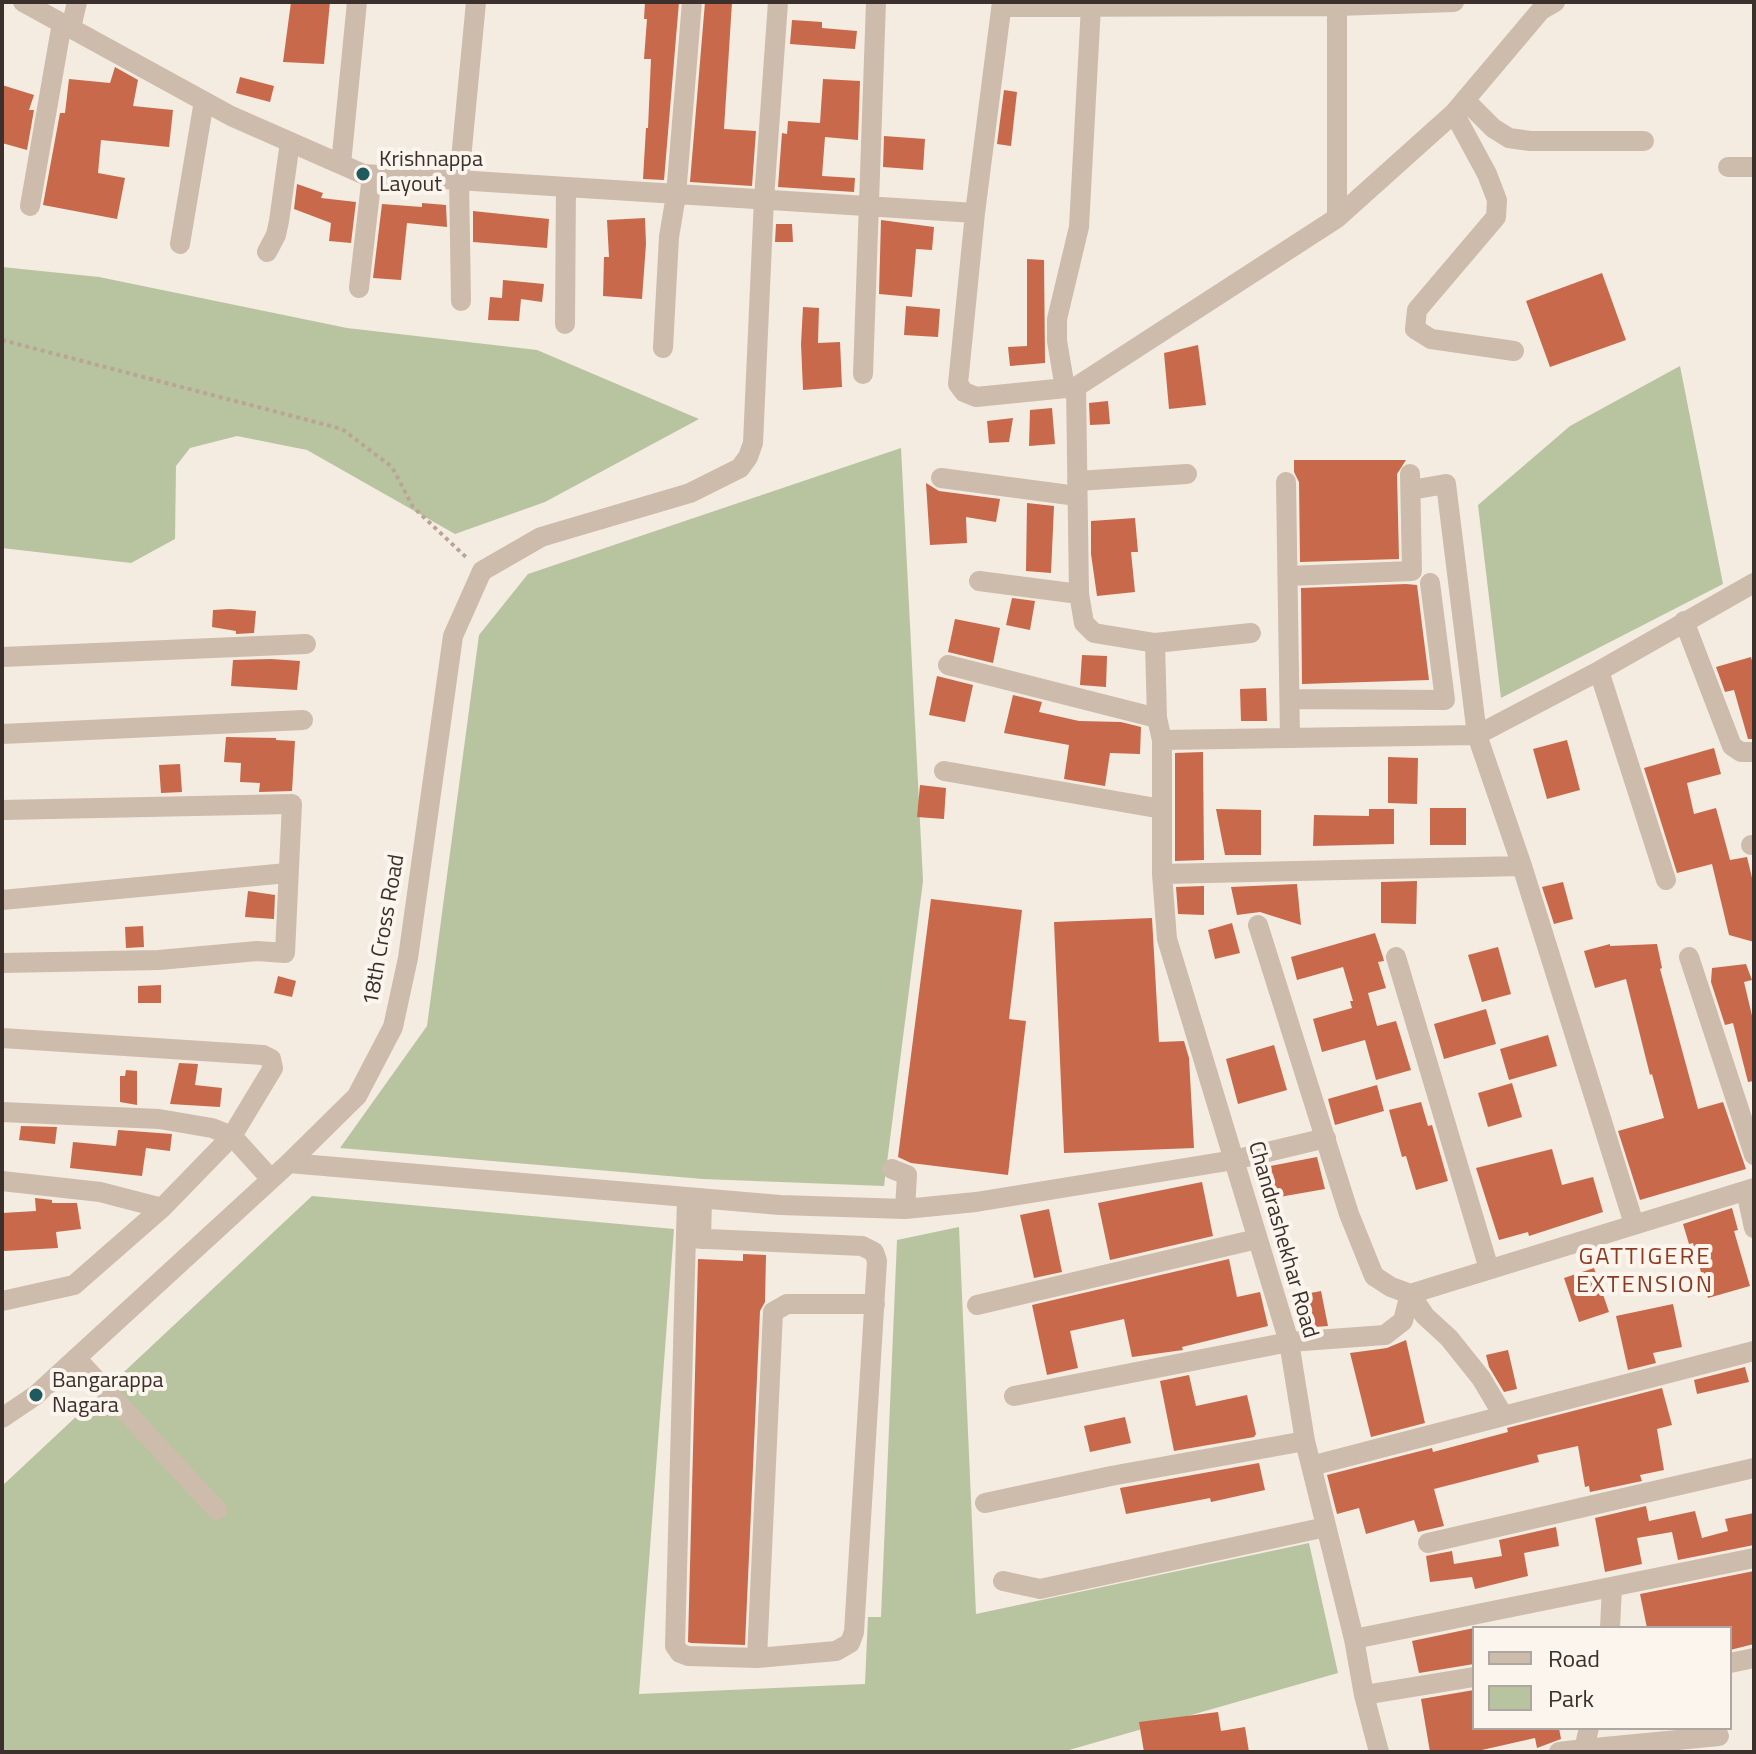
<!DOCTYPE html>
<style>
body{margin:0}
#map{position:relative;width:1756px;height:1754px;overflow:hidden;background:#f4ebe1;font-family:"Titillium Web",sans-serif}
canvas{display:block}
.frame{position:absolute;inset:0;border:4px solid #3b302b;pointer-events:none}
.legend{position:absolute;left:1472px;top:1626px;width:260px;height:104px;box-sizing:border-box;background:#fbf5ee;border:2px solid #aea6a0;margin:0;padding:10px 14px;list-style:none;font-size:24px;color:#3b302b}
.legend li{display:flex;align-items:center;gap:16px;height:40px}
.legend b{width:40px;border:2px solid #aea6a0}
</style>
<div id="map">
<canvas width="1756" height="1754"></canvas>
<div class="frame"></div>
<ul class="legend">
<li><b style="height:10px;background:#cdbbac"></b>Road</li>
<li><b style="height:22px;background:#b8c4a0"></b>Park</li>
</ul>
</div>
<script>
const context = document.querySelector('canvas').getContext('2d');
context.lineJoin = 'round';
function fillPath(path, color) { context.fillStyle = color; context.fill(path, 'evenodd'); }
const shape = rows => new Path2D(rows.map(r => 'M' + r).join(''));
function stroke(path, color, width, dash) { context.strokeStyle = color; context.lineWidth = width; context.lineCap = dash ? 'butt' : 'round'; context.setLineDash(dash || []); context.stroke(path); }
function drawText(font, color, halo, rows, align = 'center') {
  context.font = font + ' "Titillium Web",sans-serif'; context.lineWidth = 8; context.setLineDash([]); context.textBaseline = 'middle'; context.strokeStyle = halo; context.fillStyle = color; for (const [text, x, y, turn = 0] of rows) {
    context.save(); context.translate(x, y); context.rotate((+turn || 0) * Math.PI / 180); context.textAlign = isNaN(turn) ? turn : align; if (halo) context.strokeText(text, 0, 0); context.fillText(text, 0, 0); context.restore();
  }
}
const green = shape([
 [2,267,99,277,347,328,537,350,699,419,545,502,455,534,307,450,237,436,190,448,176,466,175,539,131,563,2,548],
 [1680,366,1723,584,1501,698,1478,505,1570,426],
 [901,448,923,881,884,1186,703,1179,340,1148,427,1026,479,635,528,574],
 [312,1196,674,1229,639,1694,865,1684,868,1617,881,1617,897,1240,959,1227,976,1614,1309,1543,1338,1673,1062,1752,2,1752,2,1486]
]);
const building = shape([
 [291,2,330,2,324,64,283,62],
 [645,2,679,2,664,180,643,179,646,128,648,128,651,59,644,59,647,19,644,19],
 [705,2,732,2,724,129,756,131,752,186,690,182],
 [792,20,822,22,822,28,857,31,855,49,790,44],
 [115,67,138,80,133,106,173,110,169,147,101,140,98,173,125,178,117,219,43,205,60,113,65,113,69,79,110,83],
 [240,77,274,86,270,102,236,93],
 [823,79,860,81,858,140,825,137,822,176,855,178,854,192,778,187,782,133,787,134,788,121,820,123],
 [2,85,34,95,29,110,34,110,27,150,2,143],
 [1004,90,1017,92,1011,146,997,144],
 [884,136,925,139,923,170,883,167],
 [297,184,323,193,321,198,356,202,351,243,329,241,331,223,294,209],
 [422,203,446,205,447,227,407,223,401,280,373,278,382,204,422,207],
 [473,211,549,219,547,248,473,242],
 [645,218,646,244,642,299,603,296,604,257,609,257,607,220],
 [881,220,934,227,932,250,916,249,912,297,879,294],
 [776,224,792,224,793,242,775,242],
 [1027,259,1044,260,1045,363,1010,366,1008,347,1027,346],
 [1602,273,1626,340,1550,367,1526,301],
 [503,280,544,284,542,302,521,299,519,321,488,320,490,297,502,298],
 [906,306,940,309,938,337,904,335],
 [803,307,819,308,818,343,840,342,842,387,803,390,801,344],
 [1198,345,1206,405,1169,409,1164,353],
 [1108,401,1110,424,1090,425,1089,403],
 [1052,408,1055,444,1029,446,1030,410],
 [1013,418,1009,442,989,443,987,421],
 [1294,460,1406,460,1397,474,1399,559,1300,562,1299,482,1294,472],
 [926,483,939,491,1000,499,996,522,966,517,967,543,930,545],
 [1027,503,1054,506,1051,573,1026,571],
 [1135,518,1138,552,1131,552,1135,592,1097,596,1091,554,1091,521],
 [1406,584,1417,585,1429,680,1302,684,1301,588],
 [1012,598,1035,601,1030,630,1006,625],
 [230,609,256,611,254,633,236,634,236,631,212,627,213,610],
 [955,619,1000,628,993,663,948,652],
 [1082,655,1107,656,1106,687,1080,685],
 [1751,657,1754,668,1754,739,1748,739,1734,690,1725,692,1716,667],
 [271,659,300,661,297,690,231,686,233,660],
 [937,676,973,685,965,722,929,715],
 [1266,688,1267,721,1241,721,1240,689],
 [1013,695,1042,702,1039,712,1079,721,1121,722,1141,727,1140,754,1110,753,1105,786,1064,779,1069,745,1004,733],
 [226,737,276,738,276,740,295,741,292,791,259,792,260,783,240,782,241,763,224,762],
 [1567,740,1580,790,1547,799,1533,749],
 [1714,748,1721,774,1687,783,1694,814,1716,808,1730,860,1747,857,1754,886,1754,942,1729,935,1712,864,1677,873,1644,768],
 [1203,752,1204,860,1175,861,1175,753],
 [1388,757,1418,758,1417,804,1388,803],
 [180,764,182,792,161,793,159,765],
 [920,785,946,788,944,819,917,817],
 [1430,808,1466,808,1466,845,1430,845],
 [1216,809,1261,810,1261,855,1225,855],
 [1369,809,1394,809,1394,844,1313,846,1314,815,1369,816],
 [1417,881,1416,924,1381,923,1381,882],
 [1563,882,1573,919,1554,924,1542,887],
 [1297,884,1301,925,1260,912,1237,915,1231,887],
 [1204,886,1204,915,1178,914,1176,887],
 [248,891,275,895,274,919,245,917],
 [931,899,1022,910,1009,1019,1026,1021,1008,1175,911,1163,898,1157],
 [1152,918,1159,1042,1184,1041,1189,1058,1194,1148,1064,1153,1054,922],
 [1232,923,1240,953,1215,959,1208,930],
 [143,926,144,947,126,948,125,927],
 [1375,933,1383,957,1384,961,1378,962,1386,988,1368,993,1377,1026,1396,1021,1411,1070,1376,1080,1365,1040,1322,1052,1313,1019,1352,1008,1350,1001,1353,1001,1343,967,1297,980,1291,957],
 [1610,944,1610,946,1657,944,1662,968,1660,969,1698,1109,1723,1102,1746,1169,1640,1200,1618,1131,1664,1118,1652,1074,1650,1075,1626,979,1595,988,1584,951],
 [1498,947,1511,994,1482,1002,1468,955],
 [1746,964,1752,980,1744,982,1754,1024,1754,1081,1748,1082,1733,1023,1725,1025,1711,982,1712,968],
 [278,976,296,981,292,997,274,993],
 [161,985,161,1003,138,1003,138,986],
 [1486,1009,1496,1044,1444,1059,1434,1024],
 [1548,1035,1557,1066,1509,1080,1500,1049],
 [1274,1045,1287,1090,1238,1104,1226,1059],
 [179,1063,198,1064,195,1085,222,1088,220,1107,170,1104],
 [126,1070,137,1071,137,1105,120,1102,120,1076,125,1076],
 [1512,1083,1522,1117,1488,1127,1478,1093],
 [1377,1085,1384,1111,1335,1125,1328,1099],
 [1421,1102,1428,1126,1432,1125,1448,1181,1416,1190,1406,1156,1402,1157,1389,1110],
 [21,1126,57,1127,55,1144,19,1140],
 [118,1130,172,1134,170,1151,146,1148,142,1176,70,1168,73,1142,116,1146],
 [1552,1149,1562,1185,1593,1177,1603,1212,1529,1236,1528,1232,1499,1240,1476,1168],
 [1317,1157,1325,1189,1268,1199,1260,1168],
 [1202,1182,1213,1236,1110,1260,1098,1203],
 [35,1198,52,1200,52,1203,77,1203,81,1229,56,1232,58,1248,4,1251,2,1213,36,1211],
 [1732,1208,1738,1230,1734,1231,1750,1286,1708,1298,1693,1243,1689,1244,1683,1224],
 [1049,1209,1062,1272,1034,1278,1020,1215],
 [743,1254,766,1255,765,1302,760,1311,745,1645,691,1643,688,1642,698,1259,743,1261],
 [1229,1259,1237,1297,1260,1292,1268,1326,1182,1347,1183,1350,1132,1357,1124,1319,1070,1331,1078,1368,1047,1375,1032,1305],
 [1594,1268,1609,1312,1579,1322,1564,1278],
 [1321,1291,1328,1326,1301,1328,1295,1296],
 [1673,1304,1682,1347,1653,1353,1656,1363,1628,1370,1616,1316],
 [1406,1340,1425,1423,1371,1437,1350,1353,1387,1348],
 [1508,1350,1517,1389,1504,1392,1489,1367,1486,1355],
 [1745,1367,1749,1382,1697,1394,1694,1380],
 [1189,1375,1196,1406,1247,1395,1256,1434,1254,1437,1174,1451,1160,1381],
 [1662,1388,1672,1425,1657,1429,1664,1470,1640,1475,1642,1481,1590,1492,1589,1486,1585,1487,1578,1446,1537,1455,1539,1462,1434,1489,1444,1526,1418,1532,1414,1520,1366,1534,1359,1508,1337,1514,1327,1475,1432,1448,1433,1452,1508,1432,1507,1428],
 [1125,1417,1131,1443,1090,1452,1084,1426],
 [1259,1463,1265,1490,1211,1502,1210,1498,1126,1514,1120,1488],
 [1646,1506,1649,1521,1695,1511,1702,1538,1728,1531,1725,1519,1754,1513,1754,1545,1678,1560,1672,1532,1637,1538,1642,1564,1605,1572,1595,1518],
 [1556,1527,1559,1546,1524,1553,1528,1576,1475,1589,1472,1577,1430,1582,1426,1556,1452,1551,1454,1564,1502,1556,1499,1540],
 [1754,1571,1754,1644,1730,1650,1730,1628,1647,1628,1640,1594],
 [1474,1628,1474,1664,1419,1673,1412,1641],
 [1474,1690,1474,1728,1559,1728,1561,1739,1537,1748,1535,1738,1473,1752,1430,1752,1421,1699],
 [1218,1712,1221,1731,1245,1727,1249,1752,1144,1752,1139,1722]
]);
const path = shape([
 [2,340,342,429,392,467,413,507,468,559]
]);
const minor = shape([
 [23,2,231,116,363,174,975,213,958,384,964,392,976,397,1076,387,1079,594,1084,623,1094,633,1155,643,1157,718,1162,740,1477,735,1599,671,1754,583],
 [1002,7,1337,6,1454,2],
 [71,28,77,2],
 [1465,100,1493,128,1509,138,1530,141,1644,141],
 [1454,113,1487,174,1497,200,1496,217,1417,310,1415,329,1431,339,1514,351],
 [341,164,357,2],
 [1728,167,1754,167],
 [30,206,62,23],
 [975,213,1002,2],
 [1337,218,1337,2],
 [180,244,204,101],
 [267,252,276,235,279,221,290,142],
 [359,288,372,175],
 [461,301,459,180,476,2],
 [565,324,566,187],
 [663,348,669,237,676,195,692,2],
 [863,374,876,2],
 [1076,387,1337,218,1454,113,1541,10,1555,2],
 [1065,388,1057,341,1057,319,1079,227,1091,6],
 [941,478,1077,496],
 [1077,481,1187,474],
 [1286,482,1290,738],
 [1411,490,1446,484,1477,735,1522,866,1634,1224],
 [1288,576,1412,571,1410,474],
 [979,581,1079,594],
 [1684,621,1732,746,1741,752,1754,752],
 [1155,643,1251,633],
 [2,657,306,644],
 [948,665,1157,718],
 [1599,671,1666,880],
 [1290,699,1445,700,1430,583],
 [2,734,303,720],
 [1162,740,1162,874,1167,939,1289,1342,1305,1441,1354,1639,1364,1695,1379,1752],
 [944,771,1162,809],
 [2,810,292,804,285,953,257,951,159,960,2,963],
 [1751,845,1754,845],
 [1162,874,1522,866],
 [2,900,287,873],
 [1258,925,1349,1214,1374,1276,1391,1287,1410,1294,1425,1316,1449,1338,1481,1378,1503,1415],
 [1396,957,1489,1269],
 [1689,957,1754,1155],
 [2,1038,263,1055,271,1059,273,1068,232,1136,162,1208,74,1285,2,1301],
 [2,1112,159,1119,212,1128,232,1136,270,1178],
 [289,1163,780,1205,905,1209,976,1202,1234,1160,1326,1138],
 [892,1169,907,1175,905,1209],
 [2,1181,100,1192,162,1208],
 [1746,1191,1754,1228],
 [686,1238,862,1246,874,1252,877,1261,854,1632,850,1643,836,1651,757,1658,688,1656,680,1653,675,1646,687,1198],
 [701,1239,702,1199],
 [977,1305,1257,1239],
 [76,1358,217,1510],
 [1014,1396,1289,1342,1385,1335,1403,1321,1410,1294,1754,1188],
 [2,1418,36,1395,289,1163,357,1096,393,1027,408,958,453,636,482,571,541,537,690,493,740,468,748,457,753,443,764,199,778,2],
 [1311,1466,1754,1351],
 [985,1503,1111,1476,1305,1441],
 [1428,1543,1754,1468],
 [1003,1581,1040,1589,1326,1527],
 [1610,1628,1612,1587],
 [1354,1639,1754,1558],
 [757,1658,773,1312,787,1304,875,1304],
 [1730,1663,1754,1658],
 [1364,1695,1474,1677],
 [1559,1752,1584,1749,1589,1728],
 [1584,1752,1584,1749,1719,1736]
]);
const markers = [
 [363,174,8,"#1f5a5e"],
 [36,1395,8,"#1f5a5e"]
];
const poiNames = [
 ["Krishnappa",379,161],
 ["Layout",379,186],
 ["Bangarappa",52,1382],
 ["Nagara",52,1407]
];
const streetNames = [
 ["18th Cross Road",385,930,-80],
 ["Chandrashekhar Road",1282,1240,74]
];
const neighbourhoodNames = [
 ["GATTIGERE",1645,1258],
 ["EXTENSION",1645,1286]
];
fillPath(green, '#b8c4a0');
fillPath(building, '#c8694b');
stroke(path, '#b9a596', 4, [4, 4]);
stroke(minor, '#cdbbac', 20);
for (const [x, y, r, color] of markers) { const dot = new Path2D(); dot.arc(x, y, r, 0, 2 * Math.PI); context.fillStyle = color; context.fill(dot); stroke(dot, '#fbf5ee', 3); }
drawText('22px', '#3b302b', '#fbf5ee', poiNames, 'left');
drawText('22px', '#3b302b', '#fbf5ee', streetNames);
context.letterSpacing = '2px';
drawText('24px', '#8c3b22', '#fbf5ee', neighbourhoodNames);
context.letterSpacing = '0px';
</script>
